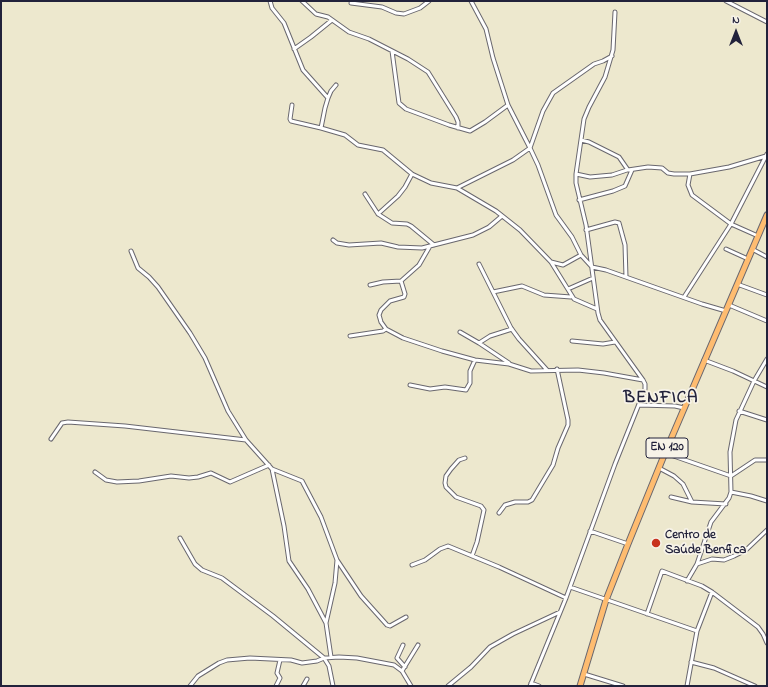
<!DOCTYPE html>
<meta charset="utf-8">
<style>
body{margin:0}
#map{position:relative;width:768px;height:687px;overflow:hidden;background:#ede8ce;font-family:"Indie Flower",sans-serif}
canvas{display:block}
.frame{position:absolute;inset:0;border:2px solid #22223b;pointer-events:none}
.north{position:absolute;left:716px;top:12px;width:40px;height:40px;-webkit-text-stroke:3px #f7f3e8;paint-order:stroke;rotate:0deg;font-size:11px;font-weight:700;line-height:16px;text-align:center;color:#22223b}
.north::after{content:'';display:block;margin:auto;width:14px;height:18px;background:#22223b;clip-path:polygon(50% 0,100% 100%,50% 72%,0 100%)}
</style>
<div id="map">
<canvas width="768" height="687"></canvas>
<div class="frame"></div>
<div class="north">N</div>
</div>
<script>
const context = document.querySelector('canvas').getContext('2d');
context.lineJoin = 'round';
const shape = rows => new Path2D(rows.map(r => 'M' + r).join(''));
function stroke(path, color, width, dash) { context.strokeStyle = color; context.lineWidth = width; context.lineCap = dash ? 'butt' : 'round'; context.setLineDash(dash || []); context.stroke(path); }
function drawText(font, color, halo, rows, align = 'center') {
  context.font = font + ' "Indie Flower",sans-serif'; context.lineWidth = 3.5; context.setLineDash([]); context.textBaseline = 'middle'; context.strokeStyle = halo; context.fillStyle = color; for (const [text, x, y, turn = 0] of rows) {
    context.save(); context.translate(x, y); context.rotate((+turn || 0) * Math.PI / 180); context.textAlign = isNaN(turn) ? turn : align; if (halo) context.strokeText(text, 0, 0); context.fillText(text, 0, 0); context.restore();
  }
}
const street = shape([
 [270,1,272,8,284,23,303,70,328,98],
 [302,1,316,14,328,17,349,32,369,39,408,59,428,72,456,117,458,122,458,128],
 [726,1,767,22],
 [351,3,382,7,396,13,404,14,420,8,429,1],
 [294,49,311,37,332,20],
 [392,51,399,103,406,109,449,125,470,131,485,122,508,105],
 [612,56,603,61,594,64,553,93,543,111,530,148,538,165,556,215,572,237,581,255,592,267,606,270,702,304,726,311],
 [336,85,331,91,328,98,325,108,321,128,345,135,358,145,383,150,412,174,431,183,457,188,496,211,520,230,551,262,574,299,597,309],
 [292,105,290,119,291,121,321,128],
 [581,140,589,142,619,157,628,170,648,167,662,168,668,173,674,174,690,174,729,167,766,156],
 [576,174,590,177,612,175,627,170],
 [690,174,688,185,692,195,731,224,758,236],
 [457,188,513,160,530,148,508,105,493,58,486,29,471,1],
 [365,194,378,214,392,223,407,224,411,226,434,245],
 [579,200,613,191,625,186,632,170],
 [378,214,398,196,405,187,412,174],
 [586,230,615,222,619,223,625,245,626,277],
 [333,240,337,243,349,245,381,243,398,247,422,248,473,235,489,227,502,216],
 [726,249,748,259],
 [752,249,767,257],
 [131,251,138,268,149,277,158,287,190,333,205,358,228,411,246,440],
 [551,262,563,265,581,255],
 [479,264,511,328,519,339,547,370],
 [737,284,767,295],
 [370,285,383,282,401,281,419,265,430,246],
 [568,289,593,278],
 [493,292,522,286,544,295,571,297],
 [684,297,731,224,767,154],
 [729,305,767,321],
 [386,329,381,322,379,315,381,310,390,301,404,297,405,294,401,281],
 [460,332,479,343,509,363],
 [350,336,383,331,386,329,403,338,442,351,475,360,509,364,531,371,578,370,604,373,643,380],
 [572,341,603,344,615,342],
 [479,343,490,336,512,329],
 [704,360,733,371,767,387],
 [410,385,430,389,445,387,466,390,470,383,470,371,475,360],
 [639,405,675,406,684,408],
 [739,411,767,420],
 [51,439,62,423,68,422,125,426,246,440,272,469,284,526,289,561,308,589,326,623],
 [665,453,731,476,755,460,767,460],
 [465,458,459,460,451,469,446,476,445,483,446,487,456,497,481,506,484,510,477,542,472,556],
 [659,468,674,476,683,484,692,502],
 [272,469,302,481,321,517,337,560,335,583,326,623,331,657],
 [95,472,106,480,117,482,139,481,171,476,189,478,198,477,211,473,230,482,269,465],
 [731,492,751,496,767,501],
 [671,497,692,502,726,504],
 [499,513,505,505,515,502,528,502,532,500,553,465,558,448,568,425,568,420,557,369],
 [590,531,628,544],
 [180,538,195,564,202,570,222,578,273,616,324,658,329,666,333,686],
 [337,560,361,596,387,625,390,626,406,617],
 [697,564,712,559,724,560,734,556,746,550,767,530],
 [412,565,425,560,440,549,448,546,499,567,566,598],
 [687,581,697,564,711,522,729,498,731,492,730,452,736,420,754,381,767,359],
 [570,587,697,631],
 [712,592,758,627,763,634,767,643],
 [647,614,662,571,702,586,712,592,697,631,687,686],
 [403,645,397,658,405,667],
 [691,662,714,668,755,686],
 [402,671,418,645],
 [584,674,623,686],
 [531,683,539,686],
 [190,686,198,676,219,663,227,660,250,658,291,660,302,663,317,661,324,658,339,657,357,658,394,665,402,671,411,686],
 [276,686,280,678,277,673,280,660],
 [303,686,307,679],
 [448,686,471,667,490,647,513,634,560,612],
 [530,686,566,598,615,464,645,389,645,384,643,380,600,320,598,313,586,225,576,183,576,174,584,119,589,107,605,77,613,50,615,12]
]);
const primary = shape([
 [580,686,606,600,628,544,665,453,767,215]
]);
const markers = [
 [656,543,5,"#c8321e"]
];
const shields = [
 [667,448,42]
];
const shieldNames = [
 ["EN 120",667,448]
];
const poiNames = [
 ["Centro de",665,536],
 ["Saúde Benfica",665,551]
];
const districtNames = [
 ["BENFICA",661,399]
];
stroke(street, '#69676e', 5);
stroke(primary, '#69676e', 7);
stroke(street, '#fff', 3);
stroke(primary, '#febc70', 5);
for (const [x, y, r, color] of markers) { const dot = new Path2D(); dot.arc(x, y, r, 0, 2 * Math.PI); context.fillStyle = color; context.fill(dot); stroke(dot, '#f7f3e8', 1.5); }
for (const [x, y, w] of shields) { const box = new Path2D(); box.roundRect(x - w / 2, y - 10, w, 20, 3); context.fillStyle = '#f7f3e8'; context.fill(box); stroke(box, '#22223b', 1); }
drawText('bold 12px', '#22223b', null, shieldNames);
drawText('bold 13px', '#22223b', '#f7f3e8', poiNames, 'left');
context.letterSpacing = '1px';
drawText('bold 17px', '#22223b', '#f7f3e8', districtNames);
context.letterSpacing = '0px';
</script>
